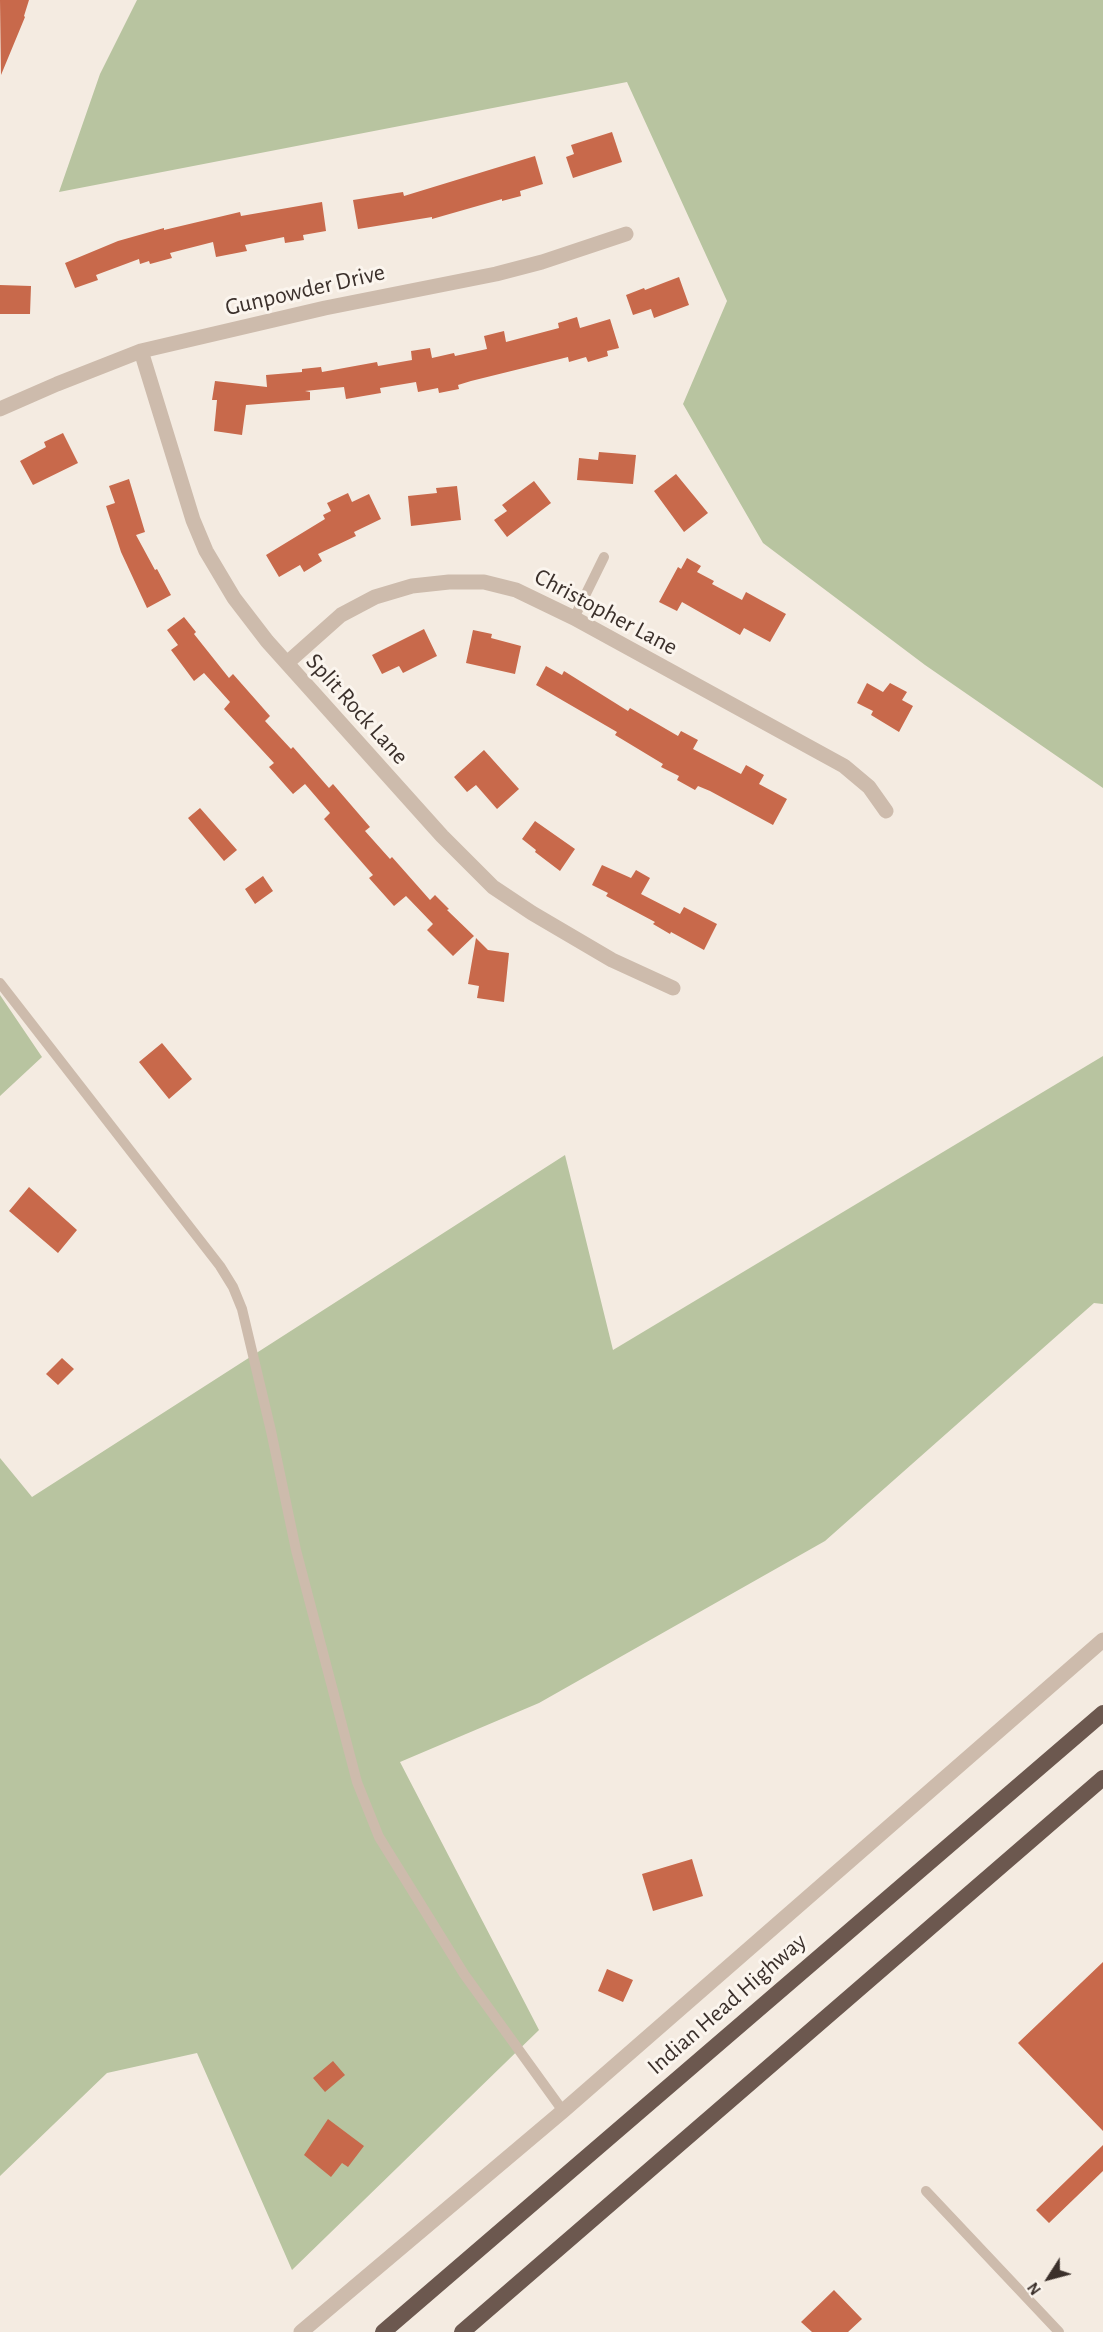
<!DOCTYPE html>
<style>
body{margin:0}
#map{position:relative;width:1103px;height:2332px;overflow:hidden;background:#f4ebe1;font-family:"Alegreya Sans",sans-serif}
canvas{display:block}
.north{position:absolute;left:1019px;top:2248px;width:60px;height:60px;-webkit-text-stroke:4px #fbf5ee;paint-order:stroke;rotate:234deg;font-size:16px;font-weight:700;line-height:24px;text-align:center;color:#3b302b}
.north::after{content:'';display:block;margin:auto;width:21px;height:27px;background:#3b302b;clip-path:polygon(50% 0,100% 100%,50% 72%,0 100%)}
</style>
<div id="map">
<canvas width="1103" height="2332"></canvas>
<div class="north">N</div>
</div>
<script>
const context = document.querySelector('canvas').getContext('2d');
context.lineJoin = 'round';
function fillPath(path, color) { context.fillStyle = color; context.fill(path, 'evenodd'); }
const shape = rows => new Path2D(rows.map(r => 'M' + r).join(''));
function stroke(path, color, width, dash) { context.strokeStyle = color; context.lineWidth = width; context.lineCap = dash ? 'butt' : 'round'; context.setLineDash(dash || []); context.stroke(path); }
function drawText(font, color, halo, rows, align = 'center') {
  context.font = font + ' "Alegreya Sans",sans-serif'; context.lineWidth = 6; context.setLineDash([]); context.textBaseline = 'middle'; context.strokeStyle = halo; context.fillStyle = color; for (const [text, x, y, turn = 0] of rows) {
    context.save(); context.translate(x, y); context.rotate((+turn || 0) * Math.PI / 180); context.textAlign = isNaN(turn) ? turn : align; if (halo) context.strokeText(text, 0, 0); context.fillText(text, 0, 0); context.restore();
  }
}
const green = shape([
 [137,0,1103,0,1103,788,925,665,763,543,683,404,727,301,627,82,59,192,100,74],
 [0,995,42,1057,0,1096],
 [1103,1056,1103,1304,1094,1303,825,1541,539,1703,400,1762,539,2030,292,2270,197,2053,107,2073,0,2176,0,1458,32,1497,565,1155,613,1350]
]);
const building = shape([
 [0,0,29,0,24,16,25,17,1,75],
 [612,132,622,162,573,178,566,157,574,154,571,145],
 [535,156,543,184,520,191,521,196,502,201,502,199,432,219,432,217,358,229,353,200,403,192,404,196],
 [322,202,326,231,303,235,304,240,285,243,284,237,245,245,247,251,216,257,213,242,170,253,172,258,150,264,149,261,140,264,139,259,96,275,98,280,75,288,65,263,118,241,164,228,164,230,240,212,241,216],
 [679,277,689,305,654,318,651,309,633,315,626,295,644,288,645,290],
 [0,285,31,286,30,314,0,314],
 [577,317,580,328,610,319,619,348,607,351,608,356,588,362,586,357,569,362,568,357,471,381,458,385,459,389,439,393,438,388,418,392,416,382,380,388,381,393,346,399,344,387,305,391,310,392,310,400,246,405,242,435,214,431,217,400,212,400,215,381,267,387,266,375,302,372,302,369,321,367,322,372,377,362,378,366,412,360,411,351,430,348,432,358,454,353,455,356,487,349,484,336,504,331,506,342,559,328,558,323],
 [63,433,78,463,33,485,20,461,46,447,44,442],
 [599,452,636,455,633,484,577,480,579,458,598,460],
 [676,474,708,513,684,532,654,491],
 [129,479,145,532,136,535,155,570,157,569,171,595,147,608,121,552,106,506,115,503,109,486],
 [534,481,551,503,507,537,494,520,507,511,502,505],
 [457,486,461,520,411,526,408,496,437,493,436,488],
 [348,493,352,502,369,494,381,519,354,532,356,536,318,554,322,561,304,572,300,565,279,577,266,555,325,519,323,515,331,511,327,503],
 [687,558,701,566,697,572,714,581,712,584,742,600,746,592,786,614,770,642,744,628,740,635,682,602,677,611,659,602,678,567,681,569],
 [184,617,196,632,194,634,229,678,233,674,270,716,265,721,291,749,293,747,329,788,333,784,370,827,365,831,390,859,392,857,430,900,435,895,449,909,447,910,474,936,453,956,427,930,433,924,406,896,394,906,369,878,373,875,324,819,330,813,305,784,293,794,269,767,274,763,224,709,230,702,204,673,194,681,171,650,178,645,167,630],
 [424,629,437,656,403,673,399,666,382,674,372,655],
 [473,630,492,634,491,638,521,646,515,674,466,663],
 [546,666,562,675,564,671,628,711,630,708,678,736,681,731,698,740,693,749,741,774,746,765,764,775,759,784,787,799,773,825,710,791,698,786,695,790,677,780,679,776,661,767,663,764,615,735,617,732,536,685],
 [867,683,883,692,890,683,907,692,902,700,913,706,899,732,871,715,873,711,857,703],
 [484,750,519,789,497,809,476,785,467,792,454,777],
 [200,808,237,850,224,861,188,818],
 [535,821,575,849,560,871,535,852,536,850,522,839],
 [602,865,631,878,636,870,650,878,641,894,680,914,684,907,717,924,704,950,671,932,670,934,653,924,655,922,606,896,608,893,592,885],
 [263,876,273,891,255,904,245,889],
 [476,938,488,950,509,953,504,1002,477,998,479,986,468,984],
 [162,1043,192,1079,169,1099,139,1062],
 [29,1187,77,1230,58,1253,9,1211],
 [62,1358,74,1369,58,1385,46,1374],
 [692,1859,703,1896,653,1911,642,1874],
 [1103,1962,1103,2131,1018,2043],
 [607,1969,633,1980,623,2002,598,1991],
 [333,2061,345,2075,325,2092,313,2078],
 [328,2119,364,2146,348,2167,342,2163,331,2177,304,2155],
 [1103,2145,1103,2171,1049,2223,1036,2210],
 [834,2290,862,2319,848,2332,812,2332,801,2322]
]);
const service = shape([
 [574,618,604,557],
 [0,983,220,1266,233,1287,242,1309,271,1431,296,1550,357,1782,379,1837,464,1974,563,2111],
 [926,2191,1059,2332]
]);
const minor = shape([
 [141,351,193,520,206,551,234,598,267,641,442,836,493,887,532,913,612,960,673,988],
 [0,409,57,384,141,351,325,308,496,274,542,262,626,234],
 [287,663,341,615,375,597,412,586,449,582,484,582,516,590,574,618,844,766,869,787,886,811]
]);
const tertiary = shape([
 [301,2332,563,2111,1103,1640]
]);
const trunk = shape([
 [383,2332,1103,1713],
 [462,2332,1103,1778]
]);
const streetNames = [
 ["Gunpowder Drive",305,290,-13],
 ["Christopher Lane",606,612,28],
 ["Split Rock Lane",357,709,48],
 ["Indian Head Highway",727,2004,-41]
];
fillPath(green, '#b8c4a0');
fillPath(building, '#c8694b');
stroke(service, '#cdbbac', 10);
stroke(minor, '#cdbbac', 15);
stroke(tertiary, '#cdbbac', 15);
stroke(trunk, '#6c584f', 16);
drawText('24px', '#3b302b', '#fbf5ee', streetNames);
</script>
